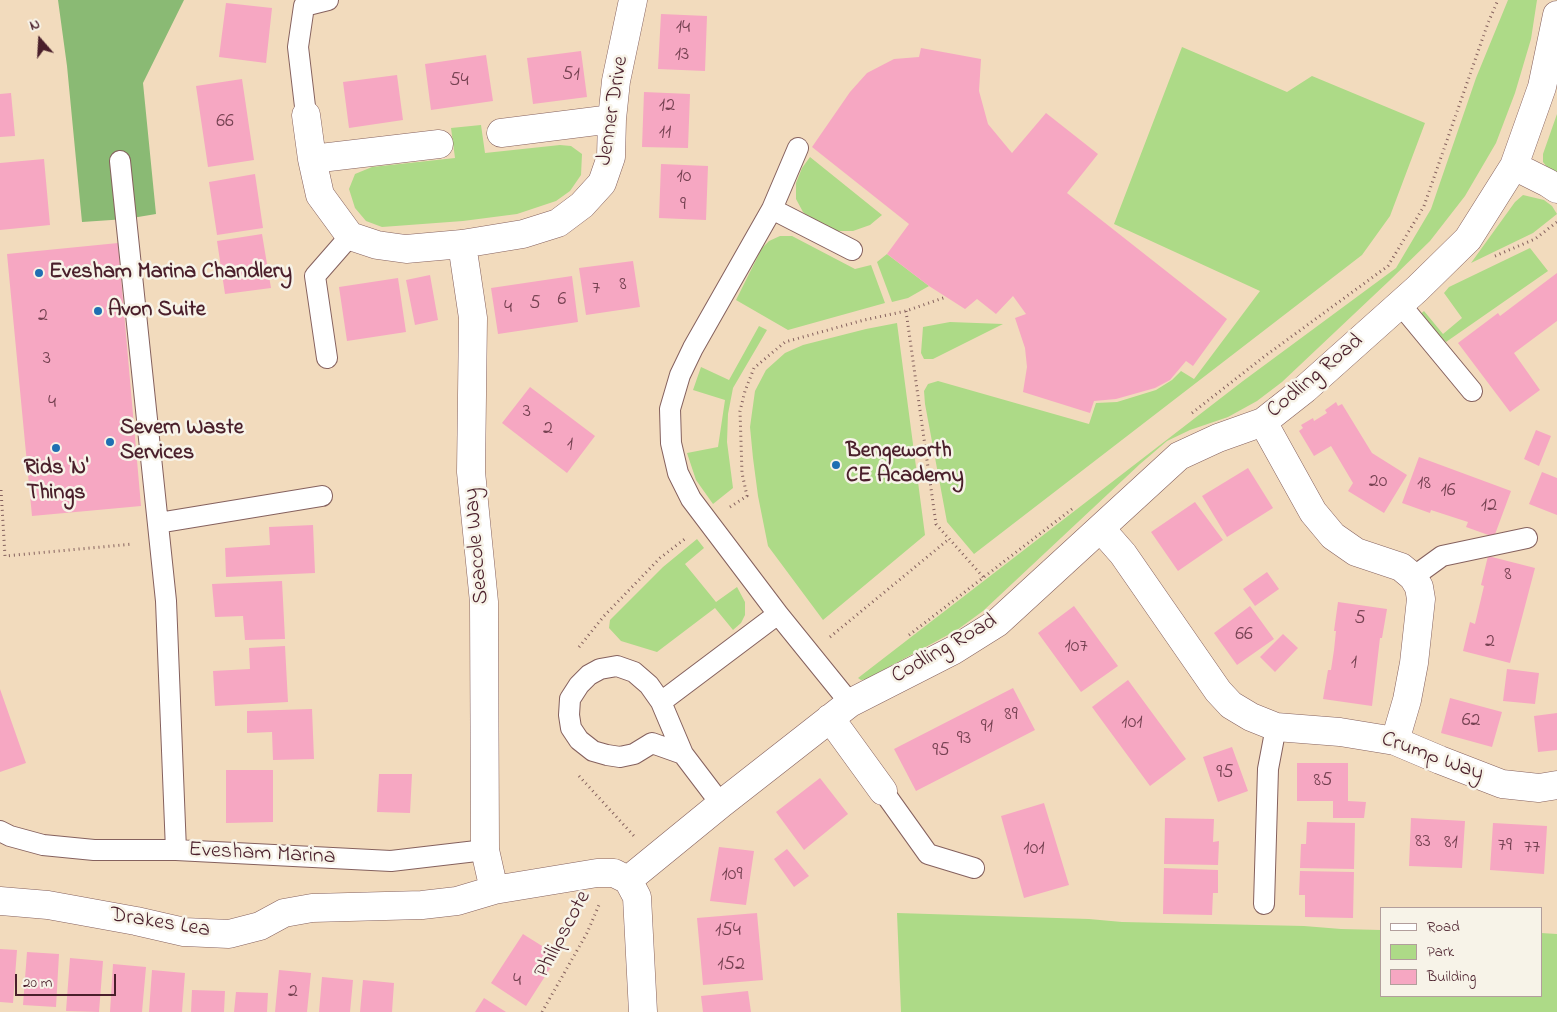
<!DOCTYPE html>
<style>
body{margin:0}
#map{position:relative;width:1557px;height:1012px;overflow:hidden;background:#f2dbbd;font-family:"Indie Flower",sans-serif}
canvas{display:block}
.legend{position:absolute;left:1380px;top:907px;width:162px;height:90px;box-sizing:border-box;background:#f7f3e8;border:1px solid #b29e9c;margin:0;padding:6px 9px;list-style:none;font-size:15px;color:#4a1f2b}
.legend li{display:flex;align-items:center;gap:10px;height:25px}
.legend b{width:25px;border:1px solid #b29e9c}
.north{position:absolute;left:15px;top:15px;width:50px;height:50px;-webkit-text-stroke:4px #f7f3e8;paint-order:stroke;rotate:341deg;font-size:14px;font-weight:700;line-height:20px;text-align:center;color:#4a1f2b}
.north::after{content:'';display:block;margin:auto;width:18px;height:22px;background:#4a1f2b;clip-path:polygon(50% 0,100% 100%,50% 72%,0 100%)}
.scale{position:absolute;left:15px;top:974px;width:101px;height:22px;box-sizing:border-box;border:2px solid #4a1f2b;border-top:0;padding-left:6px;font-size:15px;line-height:18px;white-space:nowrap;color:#4a1f2b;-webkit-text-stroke:4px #f7f3e8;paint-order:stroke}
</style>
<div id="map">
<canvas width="1557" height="1012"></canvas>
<ul class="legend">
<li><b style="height:6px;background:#fff"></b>Road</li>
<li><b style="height:14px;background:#adda87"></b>Park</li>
<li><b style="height:14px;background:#f6a7c2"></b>Building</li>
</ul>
<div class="north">N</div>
<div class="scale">20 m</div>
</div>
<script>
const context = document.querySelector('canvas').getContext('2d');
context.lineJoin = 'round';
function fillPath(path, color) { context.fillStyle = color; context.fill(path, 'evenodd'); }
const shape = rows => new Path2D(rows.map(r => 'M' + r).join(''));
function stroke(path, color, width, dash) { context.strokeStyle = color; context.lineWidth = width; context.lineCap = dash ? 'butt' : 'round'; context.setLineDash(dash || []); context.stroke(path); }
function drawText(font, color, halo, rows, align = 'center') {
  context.font = font + ' "Indie Flower",sans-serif'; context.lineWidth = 5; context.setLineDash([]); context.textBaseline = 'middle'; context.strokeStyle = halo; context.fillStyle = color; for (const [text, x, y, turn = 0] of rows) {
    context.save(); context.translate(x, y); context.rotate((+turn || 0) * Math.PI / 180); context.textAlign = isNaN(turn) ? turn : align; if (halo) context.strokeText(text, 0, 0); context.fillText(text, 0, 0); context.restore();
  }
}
const green = shape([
 [1508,0,1537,0,1531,39,1515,93,1496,143,1465,196,1430,241,1389,281,1282,382,1257,401,1228,417,1190,430,1167,441,1140,464,983,611,957,630,885,669,867,679,861,680,858,678,1243,381,1396,268,1431,209,1476,78],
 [1182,47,1287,92,1312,76,1425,123,1390,216,1362,255,974,554,947,522,925,404,924,391,928,384,938,381,1089,424,1096,403,1117,402,1156,390,1172,380,1181,371,1194,379,1260,291,1114,224],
 [1557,114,1557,172,1547,167,1543,162,1543,154],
 [481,125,485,153,560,145,571,146,582,154,581,175,570,191,556,201,517,214,463,221,382,227,366,221,355,208,349,189,355,174,372,167,455,158,451,128],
 [810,157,882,215,870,225,853,231,836,231,816,223,803,212,796,199,796,183,802,168],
 [1523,195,1544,200,1552,206,1557,214,1533,233,1471,263,1515,202],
 [780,236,792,236,855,269,871,265,885,303,788,330,736,300,762,248,769,241],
 [1530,248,1548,271,1446,342,1418,316,1424,311,1443,334,1462,318,1444,293,1449,287],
 [887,254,929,286,908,298,892,302,877,262],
 [950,322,1003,324,933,359,924,359,921,353,923,327],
 [897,323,925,535,823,620,768,546,758,496,753,458,750,427,755,391,766,370,785,353,803,345,866,329],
 [759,326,767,330,733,388,728,414,727,442,733,488,713,504,696,480,687,453,718,447,725,400,693,390,701,367,729,380],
 [697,539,704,548,685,564,716,602,737,587,745,602,745,615,741,623,733,630,715,608,657,652,621,641,609,628,610,620,663,567],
 [897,913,1089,919,1122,922,1304,926,1341,929,1381,930,1381,996,1541,996,1541,933,1557,934,1557,1012,901,1012]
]);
const forest = shape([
 [58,0,184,0,143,83,156,214,126,219,82,222,67,66]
]);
const building = shape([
 [226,3,272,8,266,63,219,57],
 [661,14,707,16,705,71,658,69],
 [921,48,981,59,979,91,988,124,1012,153,1046,113,1098,154,1067,193,1227,319,1193,366,1186,361,1170,380,1155,388,1116,399,1094,401,1090,413,1023,392,1027,367,1025,348,1015,318,1026,314,1013,296,996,314,977,299,965,309,929,286,887,254,909,224,812,147,850,92,867,73,894,59,919,57],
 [581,51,587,97,533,104,527,58],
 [486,55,493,101,431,110,425,64],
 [397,75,403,120,349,128,343,82],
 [242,79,254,160,208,167,196,86],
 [644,92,690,94,688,148,642,147],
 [11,93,15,136,0,137,0,94],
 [44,159,50,225,0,230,0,163],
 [661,164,708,166,706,220,659,218],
 [255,174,263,228,217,235,209,182],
 [262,234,271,288,225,294,217,241],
 [118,243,141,506,32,516,7,254],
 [633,261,640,307,586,315,579,268],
 [1557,273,1557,321,1514,353,1540,390,1510,412,1458,343,1498,313,1500,316],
 [430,275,438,320,415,325,406,280],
 [572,276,578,322,498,334,491,288],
 [398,278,406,332,347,341,339,287],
 [530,387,595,436,567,473,502,423],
 [1336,402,1338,406,1342,404,1372,453,1407,475,1384,513,1348,491,1353,483,1331,446,1314,456,1299,431,1303,428,1301,425,1313,418,1314,421,1327,413,1325,410],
 [1536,430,1551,436,1539,466,1524,459],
 [1419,457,1511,491,1494,537,1466,527,1468,522,1431,510,1430,513,1402,503],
 [1248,468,1273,508,1227,537,1202,496],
 [1542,472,1557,478,1557,515,1529,504],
 [1195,502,1223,540,1178,571,1151,532],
 [313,525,315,573,226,577,225,548,270,545,269,527],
 [1488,556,1535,568,1510,663,1463,651,1470,622,1475,624,1484,586,1481,585],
 [1267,572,1279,589,1255,606,1243,589],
 [282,581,285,639,245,640,243,616,215,617,212,584],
 [1338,602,1387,609,1382,638,1380,638,1372,706,1323,699,1328,670,1331,670,1334,650,1336,631,1334,631],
 [1074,606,1118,666,1081,692,1038,633],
 [1250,606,1274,639,1237,665,1214,633],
 [1283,634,1298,648,1275,672,1260,657],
 [285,646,288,702,215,706,213,671,250,669,249,648],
 [1507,669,1539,673,1535,704,1503,701],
 [1128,680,1186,759,1150,786,1092,707],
 [1013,688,1035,730,916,791,894,749],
 [0,689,26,763,0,772],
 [1450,698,1502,712,1492,747,1441,733],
 [312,709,314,759,273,760,272,732,247,733,247,711],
 [1557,713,1557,750,1538,752,1534,716],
 [1232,747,1248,791,1218,802,1203,757],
 [1297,763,1348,763,1348,801,1366,802,1364,818,1333,818,1333,801,1297,801],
 [226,770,273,770,273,822,226,823],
 [379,774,412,774,410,813,377,812],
 [820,778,848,814,804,850,776,812],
 [1044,803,1069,885,1024,898,1001,816],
 [1165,818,1214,819,1213,842,1219,841,1218,865,1164,864],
 [1411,818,1465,821,1462,868,1409,866],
 [1307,822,1355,823,1354,869,1300,868,1301,844,1306,844],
 [1493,823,1547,826,1544,874,1490,870],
 [719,847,754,851,746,905,710,901],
 [787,849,809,876,794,887,774,859],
 [1164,868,1218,870,1218,893,1213,893,1212,915,1163,914],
 [1300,871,1354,872,1353,918,1305,917,1305,895,1299,895],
 [757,913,763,980,703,985,697,918],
 [523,934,558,956,526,1006,491,983],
 [0,949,17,950,13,1003,0,1002],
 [27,952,59,954,56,1007,23,1005],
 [70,958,103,961,99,1012,66,1011],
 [113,964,146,967,142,1012,110,1012],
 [152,970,185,973,182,1012,149,1012],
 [279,970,311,973,307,1012,275,1012],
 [322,977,353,980,350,1012,319,1012],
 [363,980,394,983,392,1012,360,1012],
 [192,990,225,991,224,1012,191,1012],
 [748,991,751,1012,703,1012,701,996],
 [236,992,268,993,267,1012,234,1012],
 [484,998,506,1012,475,1012]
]);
const path = shape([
 [1495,256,1535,239,1557,222],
 [906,311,936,524,984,578],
 [1192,413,1265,356,1388,266,1424,206,1488,23,1498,0],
 [1,490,5,556,133,544],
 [730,507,747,496,742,473,740,411,745,391,754,368,785,342,864,320,906,311,946,297],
 [909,635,1072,509],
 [830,637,949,539],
 [579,647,604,616,660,558,686,538],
 [579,776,634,836],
 [542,1012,587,933,599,905]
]);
const lane = shape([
 [306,115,298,47,304,6,328,0],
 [120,161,166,601,176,850],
 [772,209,852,250],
 [1400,304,1472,391],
 [327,358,315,276,350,236],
 [158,523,322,496],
 [1413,577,1442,556,1527,538],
 [778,614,850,703],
 [661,702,778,614,691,499,678,473,671,443,670,409,680,375,693,348,772,209,798,148],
 [683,754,661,702,649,685,634,672,617,666,600,669,589,675,579,685,570,699,569,715,571,728,579,740,593,751,607,755,620,757,634,754,652,743,683,754,721,804],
 [883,791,928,854,974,868],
 [0,831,10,836,43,845,94,850,176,850,391,861,485,850],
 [1264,904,1268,769,1276,727]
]);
const street = shape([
 [306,115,312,159,320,195,350,236,377,245,406,249,462,244,523,234,558,223,582,205,602,183,611,157,612,119,616,81,633,0],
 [501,133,612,119],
 [312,159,439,144],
 [1514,166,1548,183,1557,189],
 [462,244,473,318,471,472,484,602,485,850,494,890],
 [1263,422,1313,512,1333,536,1356,552,1401,567,1413,577,1419,587,1421,599,1414,663,1407,700,1395,741],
 [1101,529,1123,554,1218,691,1231,705,1251,717,1276,727,1340,732,1395,741,1440,760,1502,784,1539,788,1557,785],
 [830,718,883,791],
 [628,880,721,804,850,703,954,650,997,623,1179,456,1218,438,1263,422,1305,389,1417,289,1468,239,1514,166,1542,87,1557,15],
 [0,901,48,905,136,921,184,932,229,934,260,926,284,913,312,908,422,905,457,901,494,890,597,873,614,873,628,880,637,897,643,1012]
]);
const markers = [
 [39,273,5,"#1f6fb2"],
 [98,311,5,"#1f6fb2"],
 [110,442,5,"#1f6fb2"],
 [56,448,5,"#1f6fb2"],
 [836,465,5,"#1f6fb2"]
];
const numberNames = [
 ["14",683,29],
 ["13",682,56],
 ["51",571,76],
 ["54",459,82],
 ["12",667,107],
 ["66",225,123],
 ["11",665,134],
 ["10",684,178],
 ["9",683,206],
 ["8",623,286],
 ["7",596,290],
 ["6",562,301],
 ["5",535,305],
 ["4",508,309],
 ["2",43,317],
 ["3",47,360],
 ["4",52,404],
 ["3",527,413],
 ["2",548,430],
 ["1",570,446],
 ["20",1378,483],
 ["18",1424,485],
 ["16",1448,492],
 ["12",1489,507],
 ["8",1508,576],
 ["5",1360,620],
 ["66",1244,636],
 ["2",1490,643],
 ["107",1076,648],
 ["1",1354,664],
 ["89",1011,716],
 ["62",1471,722],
 ["101",1132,724],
 ["91",987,728],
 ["93",964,740],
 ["95",941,752],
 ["95",1225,774],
 ["85",1323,782],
 ["83",1423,843],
 ["81",1451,844],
 ["79",1505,847],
 ["77",1532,849],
 ["101",1034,850],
 ["109",732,876],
 ["154",728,932],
 ["152",731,966],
 ["4",517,982],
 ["2",293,993]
];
const streetNames = [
 ["Jenner Drive",614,111,-81],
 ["Codling Road",1316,377,-40],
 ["Seacole Way",478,546,-95],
 ["Codling Road",945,650,-30],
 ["Crump Way",1432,758,20],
 ["Evesham Marina",262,855,3],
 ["Drakes Lea",160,924,9],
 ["Philipscote",564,935,-62]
];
const poiNames = [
 ["Evesham Marina Chandlery",49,273],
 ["Avon Suite",108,311],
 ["Severn Waste",120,429],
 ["Services",120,454],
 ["Bengeworth",846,452],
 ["CE Academy",846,477],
 ["Rids 'N'",56,469,"center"],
 ["Things",56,494,"center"]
];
fillPath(green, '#adda87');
fillPath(forest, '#8aba74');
fillPath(building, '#f6a7c2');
stroke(lane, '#85615e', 22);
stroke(street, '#85615e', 29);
stroke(path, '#85615e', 3, [1, 4]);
stroke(lane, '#fff', 20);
stroke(street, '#fff', 28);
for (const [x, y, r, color] of markers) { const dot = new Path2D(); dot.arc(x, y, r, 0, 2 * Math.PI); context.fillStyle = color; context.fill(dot); stroke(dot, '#f7f3e8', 2); }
drawText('20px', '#754151', null, numberNames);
drawText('22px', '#4a1f2b', '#f7f3e8', streetNames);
drawText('bold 22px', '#4a1f2b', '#f7f3e8', poiNames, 'left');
</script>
